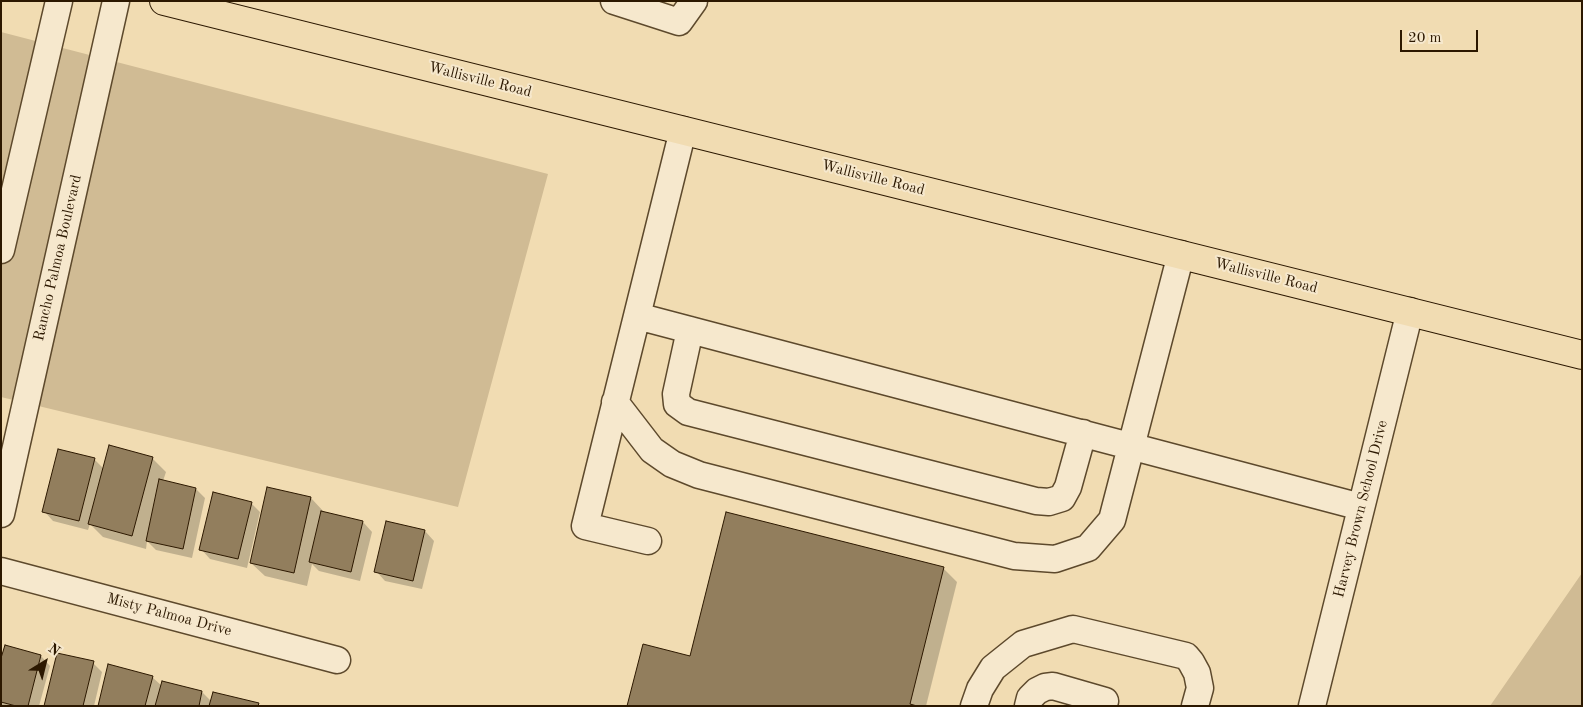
<!DOCTYPE html>
<style>
body{margin:0}
#map{position:relative;width:1583px;height:707px;overflow:hidden;background:#f1dcb2;font-family:"Old Standard TT",serif}
canvas{display:block}
.frame{position:absolute;inset:0;border:2px solid #2c1800;pointer-events:none}
.north{position:absolute;left:20px;top:637px;width:50px;height:50px;-webkit-text-stroke:4px #f6e8cd;paint-order:stroke;rotate:36deg;font-size:14px;font-weight:700;line-height:20px;text-align:center;color:#2c1800}
.north::after{content:'';display:block;margin:auto;width:18px;height:22px;background:#2c1800;clip-path:polygon(50% 0,100% 100%,50% 72%,0 100%)}
.scale{position:absolute;left:1400px;top:30px;width:78px;height:22px;box-sizing:border-box;border:2px solid #2c1800;border-top:0;padding-left:6px;font-size:15px;line-height:18px;white-space:nowrap;color:#2c1800;-webkit-text-stroke:4px #f6e8cd;paint-order:stroke}
</style>
<div id="map">
<canvas width="1583" height="707"></canvas>
<div class="frame"></div>
<div class="north">N</div>
<div class="scale">20 m</div>
</div>
<script>
const context = document.querySelector('canvas').getContext('2d');
context.lineJoin = 'round';
function fillPath(path, color) { context.fillStyle = color; context.fill(path, 'evenodd'); }
const shape = rows => new Path2D(rows.map(r => 'M' + r).join(''));
function stroke(path, color, width, dash) { context.strokeStyle = color; context.lineWidth = width; context.lineCap = dash ? 'butt' : 'round'; context.setLineDash(dash || []); context.stroke(path); }
function drawText(font, color, halo, rows, align = 'center') {
  context.font = font + ' "Old Standard TT",serif'; context.lineWidth = 4; context.setLineDash([]); context.textBaseline = 'middle'; context.strokeStyle = halo; context.fillStyle = color; for (const [text, x, y, turn = 0] of rows) {
    context.save(); context.translate(x, y); context.rotate((+turn || 0) * Math.PI / 180); context.textAlign = isNaN(turn) ? turn : align; if (halo) context.strokeText(text, 0, 0); context.fillText(text, 0, 0); context.restore();
  }
}
const green = shape([
 [1,32,548,174,458,507,1,397],
 [1582,573,1582,706,1490,706]
]);
const shadow = shape([
 [152,458,166,472,163,481,196,489,205,498,192,558,156,550,147,541,146,549,103,537,90,524,88,530,53,521,44,511,94,459,104,469],
 [311,498,324,512,363,522,372,532,360,581,319,571,312,564,307,586,265,576,251,563],
 [251,503,260,512,247,568,210,559,201,549],
 [425,531,434,541,422,589,385,581,376,571],
 [943,568,957,582,926,706,628,706,690,658],
 [6,647,41,656,50,666,39,706,1,706,1,651,4,654],
 [93,663,102,672,94,706,46,706],
 [152,677,162,686,202,692,212,702,258,704,260,706,99,706]
]);
const building = shape([
 [109,445,153,457,132,536,88,524,109,445],
 [58,449,95,458,79,521,42,512,58,449],
 [159,479,196,488,183,549,146,541,159,479],
 [267,487,311,497,294,573,250,563,267,487],
 [213,492,252,502,238,559,199,550,213,492],
 [321,511,363,521,351,572,309,562,321,511],
 [726,512,944,567,910,704,917,706,627,706,643,644,690,656,726,512],
 [386,521,425,530,413,581,374,572,386,521],
 [5,645,41,655,28,706,16,706,1,702,1,658,5,645],
 [57,653,94,661,83,706,44,706,57,653],
 [108,664,153,676,145,706,98,706,108,664],
 [162,681,202,691,199,706,155,706,162,681],
 [213,692,259,703,258,706,209,706,213,692]
]);
const minor = shape([
 [614,1,679,22,694,1],
 [1,250,59,1],
 [637,316,1361,507],
 [690,330,676,394,677,404,688,412,1036,501,1049,502,1062,498,1068,487,1083,433],
 [615,402,652,450,672,464,699,475,1014,556,1055,559,1088,548,1112,520,1181,254],
 [1,514,116,1],
 [648,541,585,526,683,130],
 [1,571,337,660],
 [974,706,980,689,993,668,1023,644,1073,629,1186,656,1191,662,1197,673,1200,688,1195,706],
 [1028,706,1030,698,1037,691,1045,687,1053,686,1105,701,1103,706],
 [1312,706,1410,311]
]);
const major = shape([
 [164,1,1582,355]
]);
const streetNames = [
 ["Wallisville Road",480,80,14],
 ["Wallisville Road",873,178,14],
 ["Rancho Palmoa Boulevard",58,258,-77],
 ["Wallisville Road",1266,276,14],
 ["Harvey Brown School Drive",1361,509,-76],
 ["Misty Palmoa Drive",169,615,15]
];
fillPath(green, '#d0bb94');
fillPath(shadow, '#0003');
fillPath(building, '#927e5d');
stroke(building, '#2c1800', 1);
stroke(minor, '#5d492c', 29);
stroke(major, '#2c1800', 30);
stroke(minor, '#f6e8cd', 26);
stroke(major, '#f1dcb2', 28);
drawText('15px', '#2c1800', '#f6e8cd', streetNames);
</script>
